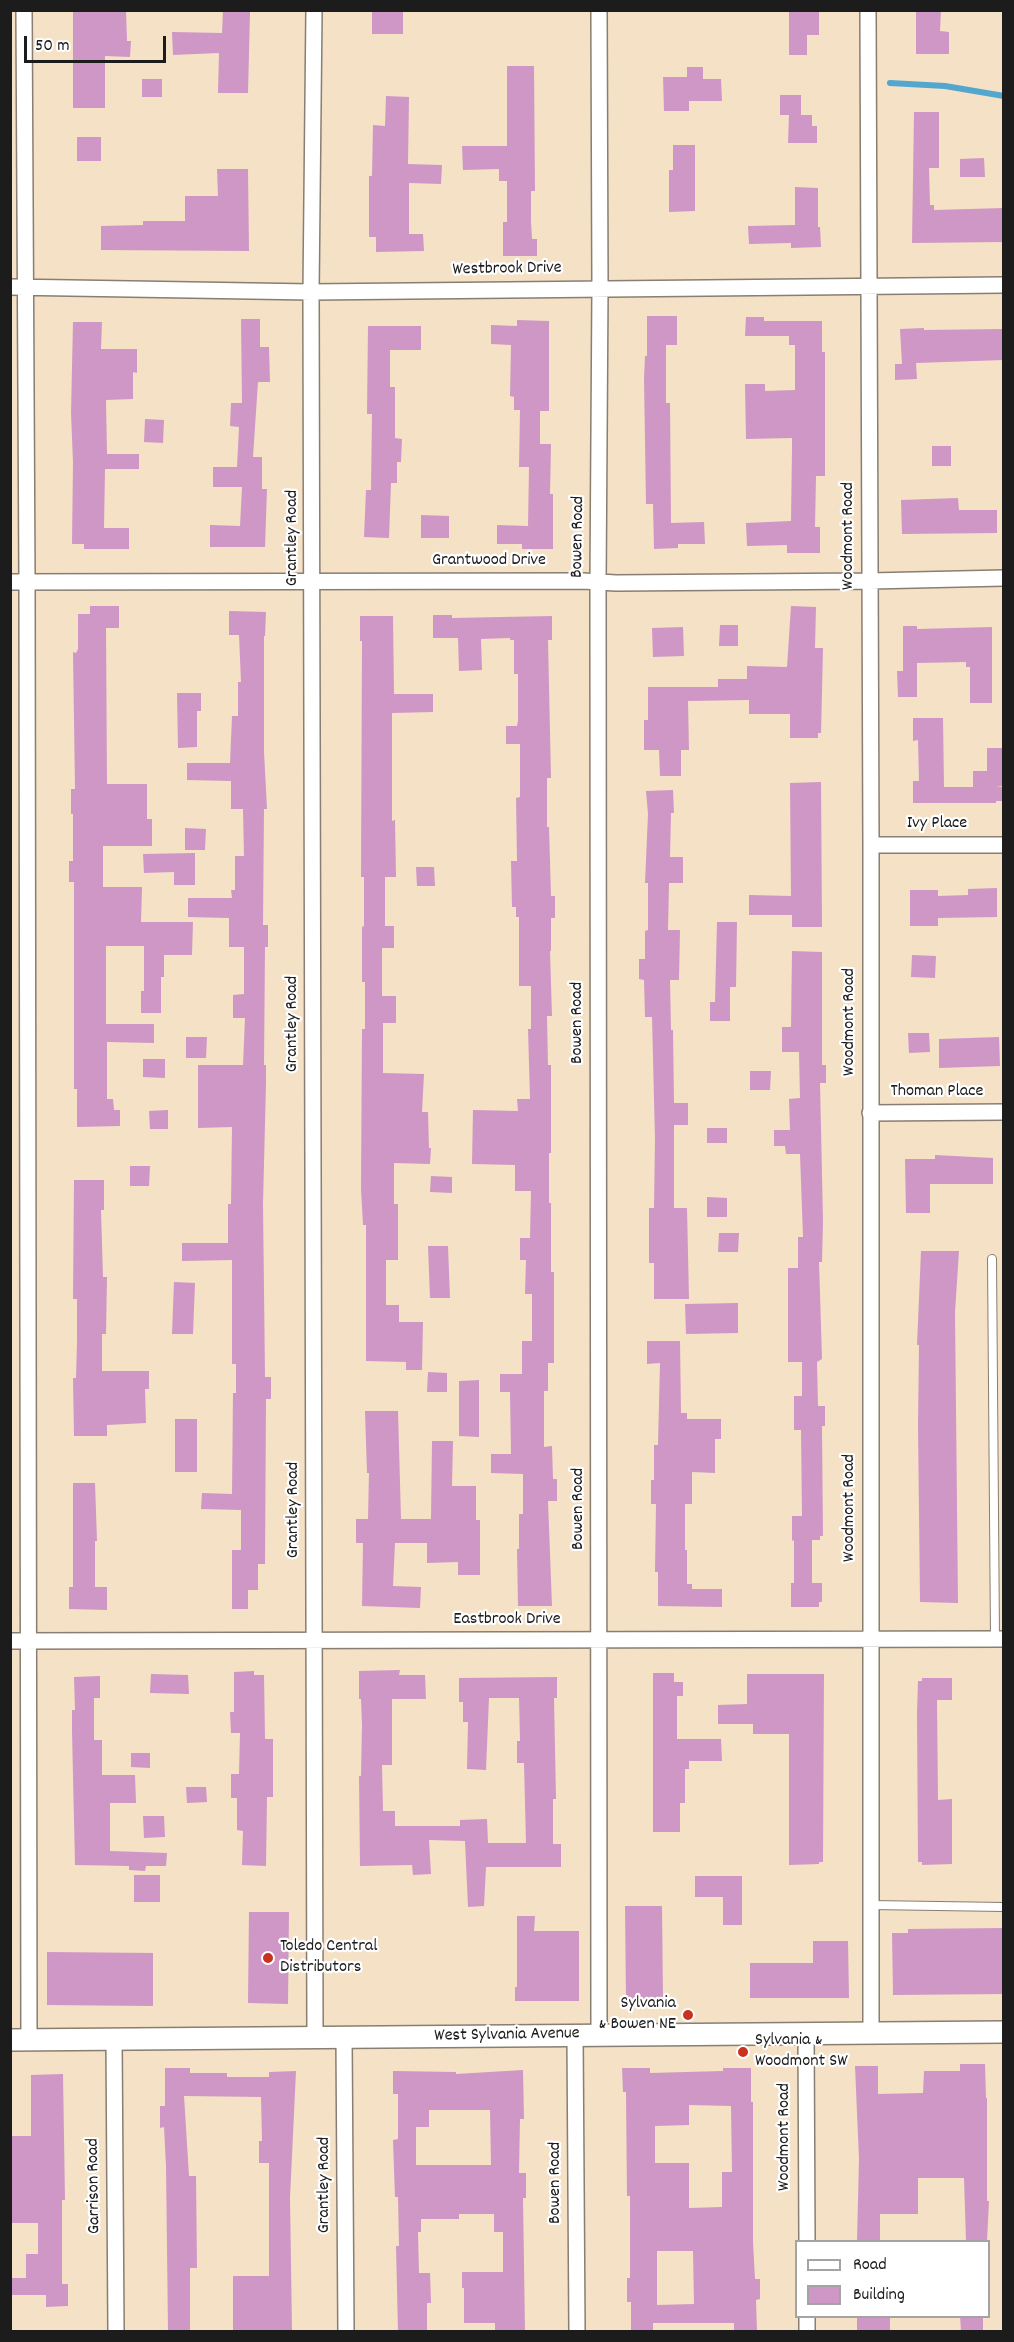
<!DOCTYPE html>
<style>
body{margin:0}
#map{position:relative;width:1014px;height:2342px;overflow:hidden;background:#f4e1c6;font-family:Dekko,sans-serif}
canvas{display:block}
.frame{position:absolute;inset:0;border:12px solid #1c1c1c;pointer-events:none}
.legend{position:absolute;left:795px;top:2240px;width:195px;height:78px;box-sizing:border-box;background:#fff;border:2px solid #a4a4a4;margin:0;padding:8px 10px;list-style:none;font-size:18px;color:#1c1c1c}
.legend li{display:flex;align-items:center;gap:12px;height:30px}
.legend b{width:30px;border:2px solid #a4a4a4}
.scale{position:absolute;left:24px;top:36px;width:142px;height:27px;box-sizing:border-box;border:3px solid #1c1c1c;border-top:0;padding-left:8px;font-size:18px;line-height:21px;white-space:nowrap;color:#1c1c1c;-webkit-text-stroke:4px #fff;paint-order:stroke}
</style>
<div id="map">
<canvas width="1014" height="2342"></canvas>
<div class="frame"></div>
<ul class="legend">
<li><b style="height:8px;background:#fff"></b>Road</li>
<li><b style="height:16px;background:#cf97c5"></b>Building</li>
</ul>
<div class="scale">50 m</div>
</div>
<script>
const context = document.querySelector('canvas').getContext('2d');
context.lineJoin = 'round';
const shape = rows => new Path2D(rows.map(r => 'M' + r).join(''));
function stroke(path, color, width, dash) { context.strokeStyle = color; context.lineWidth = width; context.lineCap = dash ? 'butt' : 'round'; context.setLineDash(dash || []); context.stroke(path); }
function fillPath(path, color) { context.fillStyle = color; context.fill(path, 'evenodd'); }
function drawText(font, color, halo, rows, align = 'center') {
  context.font = font + ' Dekko,sans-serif'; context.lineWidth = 4.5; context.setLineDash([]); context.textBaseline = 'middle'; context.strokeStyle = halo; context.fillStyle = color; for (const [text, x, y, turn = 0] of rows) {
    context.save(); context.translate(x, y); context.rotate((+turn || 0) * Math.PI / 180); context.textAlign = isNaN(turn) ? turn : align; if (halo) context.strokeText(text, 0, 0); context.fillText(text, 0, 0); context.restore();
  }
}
const stream = shape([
 [890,83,945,86,1004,96]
]);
const building = shape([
 [126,10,127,41,131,41,130,57,105,56,105,108,73,108,73,11],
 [372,10,403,10,403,34,372,34],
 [916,10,941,10,940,31,949,32,949,54,916,54],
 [223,11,250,12,248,93,218,93,219,53,173,55,172,32,222,33],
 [789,12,819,12,819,35,807,35,807,55,789,55],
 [507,66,534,66,535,191,531,191,531,222,532,239,537,239,537,256,503,256,503,222,507,222,507,181,499,181,499,169,463,170,462,146,507,146],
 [687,67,703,67,703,79,721,79,722,101,689,101,689,111,664,111,663,77,687,77],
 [142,79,162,79,162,97,142,97],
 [780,95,801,95,801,115,812,115,812,126,817,126,817,143,788,143,789,115,780,115],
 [386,96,409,97,408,164,442,165,441,184,409,183,409,234,423,234,424,251,376,252,376,237,369,237,369,176,372,176,373,125,385,126],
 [914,112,939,112,939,168,929,168,930,205,934,205,934,210,1004,208,1004,242,912,243],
 [77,137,101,137,101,161,77,161],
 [673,145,695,145,695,211,669,212,669,170,673,170],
 [984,158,985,177,960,177,960,159],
 [217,169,248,169,249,251,101,250,101,226,143,225,143,221,185,221,185,196,218,196],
 [795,187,818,188,818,227,820,227,821,247,791,248,791,243,749,244,748,226,795,225],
 [647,316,677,316,677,345,666,345,666,403,670,403,671,523,704,522,705,544,678,544,678,548,654,549,653,504,646,504,644,379,645,356,647,356],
 [746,317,764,317,764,321,822,321,822,352,825,352,825,476,816,476,815,527,820,527,820,553,787,553,787,545,747,546,746,523,791,521,792,449,792,438,746,439,745,384,765,384,765,391,795,390,795,345,789,345,789,336,745,336],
 [241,319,260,319,260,347,269,347,270,382,258,382,253,457,262,457,262,489,267,489,265,547,210,547,210,525,240,526,242,487,213,487,213,467,237,467,239,427,230,426,231,403,242,403],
 [517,320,549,321,549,411,540,411,540,444,551,444,550,494,553,494,553,549,522,549,522,544,497,544,497,525,528,526,529,467,519,467,520,410,514,410,514,397,510,396,511,345,491,344,491,325,517,326],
 [73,322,102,322,101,349,137,349,137,373,133,372,133,399,106,400,107,454,139,454,139,469,105,469,104,528,129,528,129,549,84,549,84,544,72,544,73,462,71,413],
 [368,326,421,326,421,350,390,350,390,387,395,387,395,438,402,439,401,462,397,462,397,483,391,483,389,538,364,537,366,490,371,490,372,414,367,414],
 [924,328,924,330,1004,329,1004,360,916,363,917,379,895,380,895,364,902,364,900,329],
 [145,419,164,420,163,443,144,442],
 [932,446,951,446,951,466,932,466],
 [958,498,959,510,997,510,997,533,902,534,901,500],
 [421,515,449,516,449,538,421,538],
 [90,606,119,606,119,628,106,628,107,784,147,784,147,819,152,819,152,846,103,846,103,887,142,887,141,922,193,922,192,955,164,955,164,977,161,977,161,1013,141,1013,141,991,144,991,144,946,106,946,106,1024,154,1024,154,1043,107,1042,107,1099,113,1099,114,1110,120,1110,120,1126,77,1127,77,1089,74,1089,74,882,69,882,69,861,73,861,73,814,71,814,71,789,75,789,73,652,76,653,78,649,78,614,90,614],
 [791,606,816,607,815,648,823,648,821,733,818,733,818,738,790,738,790,714,749,714,749,700,688,701,689,750,681,750,681,776,660,776,659,750,644,750,644,720,648,720,648,687,718,687,718,679,747,679,747,666,787,667],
 [229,611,266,612,265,636,264,636,264,752,267,809,264,809,263,925,268,925,268,947,265,947,264,1065,266,1065,266,1083,263,1204,265,1377,271,1377,271,1399,266,1399,265,1564,258,1564,258,1590,248,1590,248,1609,232,1609,232,1550,241,1550,241,1510,201,1509,202,1493,232,1494,233,1393,236,1393,236,1364,232,1364,232,1260,182,1261,182,1243,228,1243,228,1204,231,1204,232,1127,198,1128,198,1065,243,1065,245,1018,233,1018,233,995,244,994,244,947,229,947,229,918,188,917,188,898,232,898,231,890,235,890,235,856,244,856,243,809,231,809,231,781,187,780,187,763,230,763,232,716,238,716,238,682,241,682,239,635,229,635],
 [433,615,452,615,452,618,552,616,552,640,548,640,551,778,547,778,547,827,549,827,551,896,555,896,555,918,551,918,551,951,550,951,552,1016,547,1016,548,1065,551,1065,551,1153,549,1153,549,1203,551,1203,551,1272,554,1272,554,1363,548,1363,548,1391,544,1391,544,1447,552,1446,553,1479,557,1479,557,1501,548,1501,552,1606,518,1606,517,1549,519,1549,519,1514,523,1514,523,1474,491,1473,491,1454,511,1454,510,1392,500,1392,500,1374,522,1374,522,1341,532,1341,532,1294,525,1294,526,1260,520,1260,520,1238,530,1238,531,1191,515,1191,515,1165,472,1164,473,1110,518,1111,517,1099,530,1099,528,1029,531,1029,531,986,519,986,519,917,516,917,516,907,512,907,511,861,517,861,516,798,520,797,520,744,506,744,506,726,517,726,518,721,518,674,514,674,514,640,510,640,510,638,481,639,482,670,459,671,458,638,433,638],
 [360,616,393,616,394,694,433,694,433,712,392,713,392,821,395,820,396,877,385,877,385,926,394,926,394,948,382,948,382,996,396,996,396,1023,383,1023,383,1073,424,1074,422,1112,428,1112,429,1148,431,1148,430,1164,394,1163,394,1204,398,1204,398,1260,386,1260,386,1305,399,1305,399,1322,423,1322,422,1370,406,1370,406,1362,366,1361,366,1225,363,1225,361,1189,362,1029,365,1029,365,982,362,982,362,927,364,926,364,877,361,877,362,641,360,641],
 [720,625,738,625,738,646,719,646],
 [903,626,917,626,917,629,992,627,992,703,970,703,970,667,966,667,966,662,917,663,917,697,898,697,897,671,903,671],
 [683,627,684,656,653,657,652,628],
 [177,693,201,693,201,711,197,711,197,747,178,748],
 [913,718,943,718,944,787,973,787,973,771,987,771,987,748,1003,748,1003,786,996,787,1004,787,1004,801,996,801,996,803,913,803,913,781,919,781,918,740,913,741],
 [821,782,822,927,792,927,792,915,749,915,749,895,791,896,790,783],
 [673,790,674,813,671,813,670,857,683,857,683,883,669,883,668,930,680,930,679,980,670,980,671,1030,673,1030,674,1103,688,1103,688,1125,674,1125,674,1208,687,1208,689,1299,654,1299,654,1263,649,1263,649,1208,654,1208,655,1139,652,1017,645,1017,644,980,639,979,639,959,645,959,645,931,648,930,648,883,645,883,648,814,646,791],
 [185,828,206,829,205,850,185,850],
 [195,853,195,885,174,885,174,872,144,873,143,854],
 [416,867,434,867,435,886,417,886],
 [997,888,997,917,938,918,938,926,910,926,910,890,938,890,938,896,968,895,968,889],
 [717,922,737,922,736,987,730,987,730,1021,710,1021,710,1002,715,1002],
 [792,951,822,952,822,1065,826,1065,826,1083,820,1083,823,1221,822,1262,819,1262,822,1359,817,1362,818,1406,825,1406,825,1426,822,1426,822,1430,823,1536,820,1536,820,1540,812,1540,812,1583,822,1583,822,1602,819,1602,819,1607,791,1607,791,1583,794,1583,794,1540,792,1541,792,1516,802,1516,801,1430,794,1430,794,1396,802,1396,802,1362,788,1362,788,1268,798,1268,798,1237,803,1237,800,1154,786,1154,785,1146,774,1146,774,1130,790,1130,789,1099,800,1098,799,1052,782,1052,782,1027,791,1027],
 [912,955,936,956,935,978,911,977],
 [908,1033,929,1033,930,1052,909,1053],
 [186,1037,207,1037,206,1058,186,1058],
 [999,1037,1000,1066,939,1068,939,1039],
 [143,1059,165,1059,165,1078,143,1077],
 [750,1071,771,1071,770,1090,750,1090],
 [168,1110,168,1129,150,1129,149,1111],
 [707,1128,727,1128,727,1143,707,1143],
 [935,1155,993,1158,993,1184,930,1184,930,1213,906,1213,905,1159,935,1159],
 [130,1166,150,1166,149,1186,130,1186],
 [431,1176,452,1177,452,1193,430,1192],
 [74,1180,104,1180,104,1210,101,1210,103,1277,107,1277,106,1334,102,1334,102,1371,149,1371,149,1389,145,1389,146,1423,107,1425,107,1436,74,1436,73,1378,76,1378,77,1342,77,1299,73,1299],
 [707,1197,727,1198,727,1217,707,1217],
 [719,1233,739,1233,738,1252,718,1252],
 [428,1246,448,1246,450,1298,430,1298],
 [921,1251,959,1251,955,1312,958,1603,920,1602,918,1425,919,1345,917,1345],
 [174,1282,195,1283,193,1334,172,1334],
 [738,1303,738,1333,686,1334,685,1304],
 [647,1341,680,1341,681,1413,687,1413,687,1419,721,1419,721,1439,715,1439,715,1473,692,1472,692,1504,685,1504,685,1550,687,1550,687,1584,692,1584,692,1589,722,1589,722,1607,658,1606,658,1572,655,1572,656,1504,651,1504,651,1480,654,1480,654,1445,658,1445,660,1363,647,1364],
 [428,1372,447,1373,447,1392,427,1392],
 [479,1380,479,1437,459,1436,459,1381],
 [365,1411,398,1411,401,1519,431,1519,432,1441,453,1441,452,1486,476,1486,476,1520,480,1520,480,1575,458,1575,458,1562,427,1563,427,1543,395,1543,393,1586,421,1587,420,1608,362,1606,363,1543,356,1543,356,1519,368,1519,369,1473,367,1473],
 [175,1419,197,1419,197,1472,175,1472],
 [73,1483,95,1483,97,1541,95,1541,95,1587,107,1587,107,1610,69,1609,69,1587,73,1587],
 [400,1670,399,1675,425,1675,426,1699,392,1699,392,1765,382,1765,383,1811,395,1811,395,1826,460,1826,460,1820,487,1819,488,1843,526,1843,524,1763,517,1763,517,1741,520,1741,519,1698,489,1698,486,1770,467,1769,468,1722,463,1722,463,1702,459,1702,459,1678,557,1677,557,1698,554,1698,556,1799,553,1799,553,1844,561,1844,561,1867,486,1867,484,1906,468,1907,465,1841,429,1840,431,1874,413,1875,412,1865,360,1866,359,1776,361,1776,362,1725,361,1699,359,1699,359,1671],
 [254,1671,254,1675,264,1675,265,1739,273,1739,273,1797,267,1797,266,1866,242,1865,243,1831,237,1830,237,1798,231,1798,231,1774,239,1774,240,1733,231,1733,230,1712,234,1712,234,1672],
 [653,1673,674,1673,674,1682,683,1682,683,1696,677,1696,677,1739,721,1739,722,1761,689,1761,689,1769,685,1769,685,1803,680,1803,680,1832,653,1832],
 [151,1674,188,1675,189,1694,150,1693],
 [747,1674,824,1674,823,1862,819,1862,819,1864,789,1865,789,1734,753,1734,753,1724,718,1724,718,1705,747,1704],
 [100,1676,100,1698,94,1698,94,1740,102,1740,102,1775,135,1775,136,1803,110,1803,110,1851,167,1853,166,1866,146,1866,145,1871,129,1870,129,1866,75,1865,72,1731,72,1710,75,1710,74,1677],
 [922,1678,952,1678,952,1700,937,1700,938,1800,952,1799,952,1864,922,1865,922,1862,918,1862,917,1713,918,1681,922,1681],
 [131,1753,150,1753,150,1768,131,1767],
 [186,1787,206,1787,207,1802,187,1803],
 [143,1816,164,1816,165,1837,144,1838],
 [134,1875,160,1875,160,1902,134,1902],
 [695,1876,742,1876,742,1925,723,1925,723,1897,695,1897],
 [625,1906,662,1906,663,1999,626,1999],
 [249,1912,289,1912,288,2004,248,2003],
 [517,1916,535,1916,534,1931,579,1931,579,2001,515,2001,515,1987,517,1987],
 [1004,1928,1004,1994,893,1995,892,1933,908,1933,908,1929],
 [813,1941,848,1941,849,1998,750,1998,750,1963,813,1963],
 [47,1952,153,1953,153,2006,47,2005],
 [960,2064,985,2064,986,2098,987,2098,987,2201,989,2201,987,2241,966,2241,964,2178,918,2178,918,2214,880,2214,880,2241,857,2241,859,2159,855,2066,878,2066,878,2094,923,2093,924,2071,960,2071],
 [165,2068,190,2068,190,2073,227,2073,227,2077,269,2077,269,2072,296,2071,290,2198,292,2331,233,2331,233,2276,269,2276,269,2163,259,2163,259,2141,262,2141,261,2097,184,2096,189,2176,196,2176,197,2268,190,2268,190,2331,168,2331,166,2166,164,2127,160,2128,160,2106,165,2106],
 [622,2068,650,2068,650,2073,723,2071,723,2068,751,2068,751,2102,753,2102,753,2242,755,2279,760,2279,760,2299,756,2300,757,2331,734,2331,734,2323,653,2323,653,2331,631,2331,631,2302,627,2302,627,2278,630,2278,630,2196,627,2196,626,2092,623,2092],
 [689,2105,731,2106,732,2172,722,2172,722,2207,689,2208,689,2163,655,2163,655,2126,689,2125],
 [657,2251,693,2251,694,2304,657,2305],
 [523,2070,524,2119,520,2119,519,2173,526,2173,526,2198,523,2198,525,2331,495,2331,495,2323,464,2323,464,2288,462,2288,462,2272,503,2272,503,2232,494,2232,494,2214,459,2214,459,2219,421,2219,421,2232,418,2232,419,2273,430,2273,431,2303,427,2303,427,2331,398,2331,396,2246,399,2246,398,2197,395,2197,393,2140,398,2139,398,2094,393,2094,393,2071,456,2072,456,2074],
 [429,2110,490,2110,491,2165,416,2165,416,2127,429,2127],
 [63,2074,65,2200,62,2200,62,2284,68,2284,68,2306,46,2307,46,2295,10,2295,10,2278,26,2278,26,2254,38,2254,38,2223,10,2223,10,2136,31,2136,31,2075],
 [857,2316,890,2316,890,2331,857,2331],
 [960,2316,983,2316,983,2331,961,2331]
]);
const lane = shape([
 [992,1259,995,1639],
 [871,1905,1004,1907]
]);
const street = shape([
 [24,10,27,582,29,2040],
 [314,10,311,292,315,2038],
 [868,10,871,845,871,2033],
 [10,287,311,292,1004,285],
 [10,582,583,581,616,583,870,581,1004,578],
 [871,845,1004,845],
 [870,1113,1004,1112],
 [10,1641,1004,1639],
 [806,2033,807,2242],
 [575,2035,577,2332],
 [599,2035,598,583,600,288,599,10],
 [344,2038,346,2332],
 [114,2039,116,2332],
 [807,2316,807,2332]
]);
const secondary = shape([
 [10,2040,1004,2032]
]);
const markers = [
 [268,1958,6,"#c8321e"],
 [688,2015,6,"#c8321e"],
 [743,2052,6,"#c8321e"]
];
const streetNames = [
 ["Westbrook Drive",507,270,-1],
 ["Woodmont Road",850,536,-90],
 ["Bowen Road",579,537,-89],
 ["Grantley Road",294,538,-90],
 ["Grantwood Drive",489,562],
 ["Ivy Place",937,825],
 ["Woodmont Road",851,1022,-90],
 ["Bowen Road",579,1023,-90],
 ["Grantley Road",294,1024,-90],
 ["Thoman Place",937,1093],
 ["Woodmont Road",851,1508,-90],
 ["Bowen Road",580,1509,-90],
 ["Grantley Road",295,1510,-90],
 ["Eastbrook Drive",507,1621],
 ["West Sylvania Avenue",507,2036,-1],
 ["Woodmont Road",786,2137,-90],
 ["Bowen Road",557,2183,-90],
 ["Grantley Road",326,2185,-90],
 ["Garrison Road",95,2186,-91]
];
const poiNames = [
 ["Toledo Central",280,1948],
 ["Distributors",280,1969],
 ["Sylvania",676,2005,"right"],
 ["& Bowen NE",676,2026,"right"],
 ["Sylvania &",755,2042],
 ["Woodmont SW",755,2063]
];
stroke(stream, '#53a7cf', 6);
fillPath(building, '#cf97c5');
stroke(lane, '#887e71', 10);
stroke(street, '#887e71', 18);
stroke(secondary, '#887e71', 24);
stroke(lane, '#fff', 8);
stroke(street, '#fff', 15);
stroke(secondary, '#fff', 21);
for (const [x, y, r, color] of markers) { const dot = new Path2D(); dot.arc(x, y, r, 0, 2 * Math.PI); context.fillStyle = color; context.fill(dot); stroke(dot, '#fff', 2); }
drawText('18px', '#1c1c1c', '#fff', streetNames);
drawText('18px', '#1c1c1c', '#fff', poiNames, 'left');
</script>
